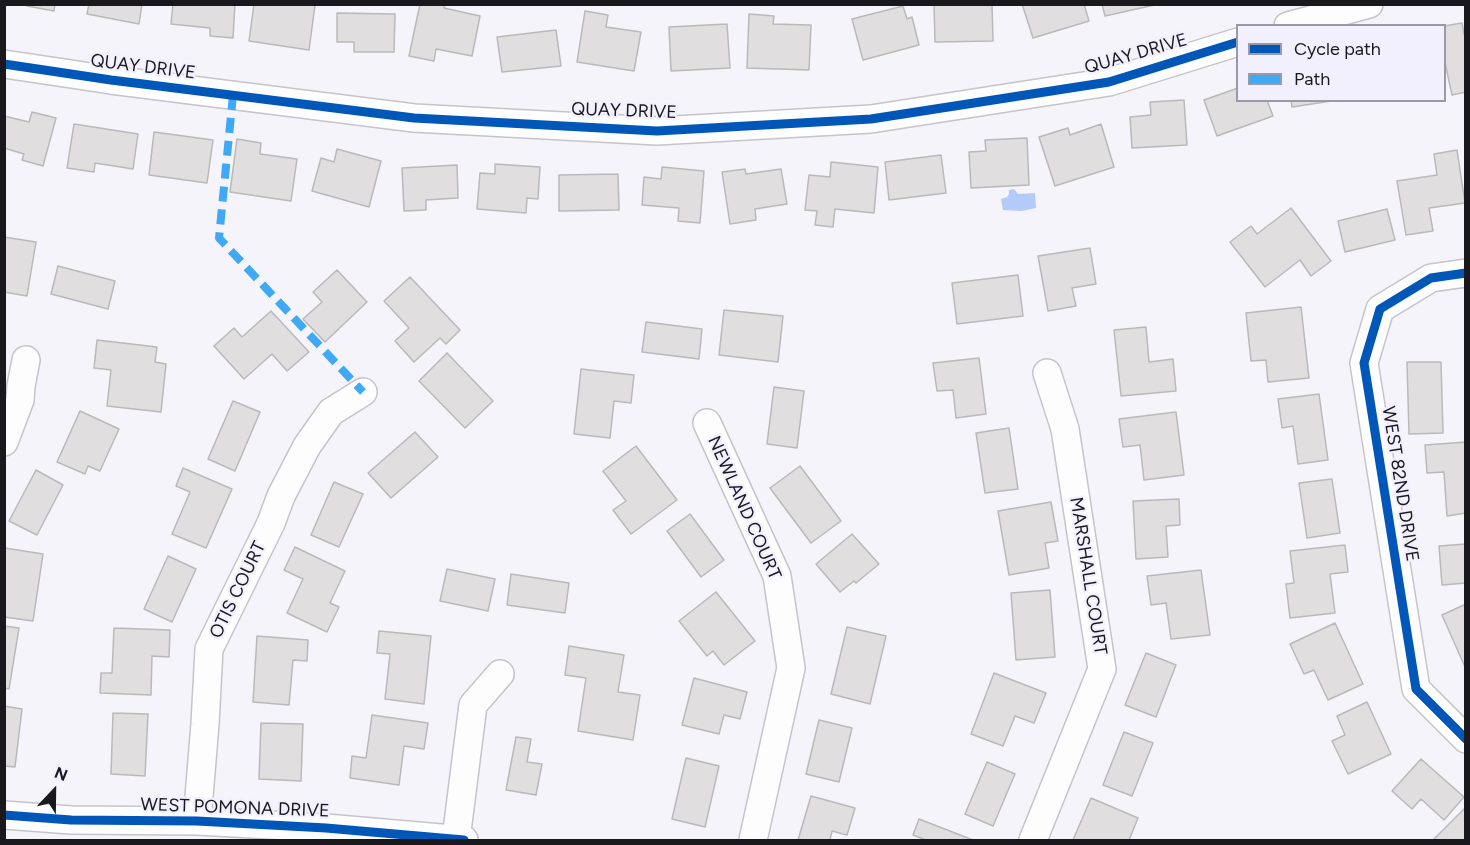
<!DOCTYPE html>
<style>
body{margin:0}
#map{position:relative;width:1470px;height:845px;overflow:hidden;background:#f4f4fa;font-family:Figtree,sans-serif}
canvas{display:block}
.frame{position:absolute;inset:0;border:6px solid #19181d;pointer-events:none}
.legend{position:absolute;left:1236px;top:24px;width:210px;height:78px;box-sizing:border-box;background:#f2f0fe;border:2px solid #9b9aa4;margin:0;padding:8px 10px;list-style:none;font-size:18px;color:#19181d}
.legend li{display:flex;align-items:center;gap:12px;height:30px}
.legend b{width:30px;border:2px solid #9b9aa4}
.north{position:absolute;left:24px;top:761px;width:60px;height:60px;-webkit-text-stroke:4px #f2f0fe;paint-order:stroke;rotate:22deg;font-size:16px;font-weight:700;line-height:24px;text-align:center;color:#19181d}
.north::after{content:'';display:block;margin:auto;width:21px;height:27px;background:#19181d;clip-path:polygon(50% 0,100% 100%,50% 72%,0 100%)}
</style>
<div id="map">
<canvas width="1470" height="845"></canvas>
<div class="frame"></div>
<ul class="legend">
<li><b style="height:8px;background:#0057b8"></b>Cycle path</li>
<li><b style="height:8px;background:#3fa9f5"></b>Path</li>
</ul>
<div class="north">N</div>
</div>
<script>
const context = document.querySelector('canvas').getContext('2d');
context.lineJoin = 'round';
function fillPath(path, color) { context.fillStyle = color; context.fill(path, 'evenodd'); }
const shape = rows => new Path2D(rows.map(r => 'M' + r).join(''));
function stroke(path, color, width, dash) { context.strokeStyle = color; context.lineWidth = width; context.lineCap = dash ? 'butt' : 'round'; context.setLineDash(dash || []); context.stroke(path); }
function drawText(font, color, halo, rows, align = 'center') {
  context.font = font + ' Figtree,sans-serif'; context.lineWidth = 4.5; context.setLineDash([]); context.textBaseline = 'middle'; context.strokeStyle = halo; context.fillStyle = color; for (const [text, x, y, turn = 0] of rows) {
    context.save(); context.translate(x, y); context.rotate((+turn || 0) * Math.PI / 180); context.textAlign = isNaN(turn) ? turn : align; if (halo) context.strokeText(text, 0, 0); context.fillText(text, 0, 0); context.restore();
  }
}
const water = shape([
 [1014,189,1018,194,1035,193,1036,208,1022,211,1003,210,1001,199,1007,197,1009,194,1009,190]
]);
const building = shape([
 [27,4,55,4,54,11,27,6,27,4],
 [89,4,142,4,139,24,87,14,89,4],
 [173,4,235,4,233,38,210,36,210,28,171,24,173,4],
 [254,4,315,5,309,50,249,41,254,4],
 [420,4,445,4,444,8,480,16,472,56,436,49,434,61,409,56,420,4],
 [934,4,992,4,993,41,935,42,934,4],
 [1022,4,1084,4,1089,21,1033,38,1022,4],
 [1102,4,1159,4,1105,16,1102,4],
 [903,6,907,19,912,17,919,45,863,60,852,19,903,6],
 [585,11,608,15,606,27,641,32,634,71,577,62,585,11],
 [337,13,395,14,394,52,354,52,354,42,337,42,337,13],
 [749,14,774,16,773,24,811,25,809,70,747,68,749,14],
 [1462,23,1464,34,1466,33,1466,92,1452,95,1444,58,1444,26,1462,23],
 [727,24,730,68,671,71,669,27,727,24],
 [556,30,561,66,502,72,497,37,556,30],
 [1238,88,1238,100,1267,100,1273,116,1217,136,1204,100,1238,88],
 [1184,100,1187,145,1132,148,1130,117,1151,115,1150,102,1184,100],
 [1291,100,1338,100,1292,107,1291,100],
 [32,112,56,118,43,166,22,160,24,154,4,148,4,116,29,122,32,112],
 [74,124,138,134,133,169,95,163,94,172,67,168,74,124],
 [1101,124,1114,167,1055,186,1039,137,1068,128,1070,135,1101,124],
 [154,132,213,140,207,183,149,175,154,132],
 [1027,138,1029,185,971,188,969,152,986,151,985,140,1027,138],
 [237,139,261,143,260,154,297,159,291,201,230,192,237,139],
 [337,149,381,161,369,207,312,191,321,158,334,162,337,149],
 [1457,150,1465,203,1429,208,1433,231,1406,235,1397,181,1437,175,1434,154,1457,150],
 [941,155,946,193,889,200,885,162,941,155],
 [831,162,878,167,874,213,835,209,833,227,815,225,817,211,805,210,809,175,830,177,831,162],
 [495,164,540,167,538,199,527,198,526,213,477,209,480,173,495,174,495,164],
 [457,165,458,198,426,200,426,210,404,211,402,168,457,165],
 [662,167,704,171,700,223,678,221,679,208,642,205,644,177,661,179,662,167],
 [745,169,746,174,781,169,787,204,755,209,756,220,730,224,722,172,745,169],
 [618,174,619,210,559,211,559,175,618,174],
 [1291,208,1331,261,1311,276,1300,260,1265,287,1230,242,1251,226,1257,234,1291,208],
 [1387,209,1395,240,1345,252,1338,221,1387,209],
 [4,237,36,242,27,296,4,292,4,237],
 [1090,248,1096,284,1072,288,1076,306,1048,311,1038,256,1090,248],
 [58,266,115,281,108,309,51,294,58,266],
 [337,270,367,302,325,342,303,319,322,302,313,292,337,270],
 [1018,275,1023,316,957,324,952,283,1018,275],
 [410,277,460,330,446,344,440,338,414,362,395,341,409,328,384,301,410,277],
 [1301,307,1309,378,1268,382,1266,360,1251,361,1246,313,1301,307],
 [724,310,783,316,778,362,719,355,724,310],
 [271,311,309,352,287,371,272,354,244,379,214,346,234,328,242,337,271,311],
 [646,322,702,329,699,359,642,352,646,322],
 [1146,327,1149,362,1173,359,1176,391,1121,396,1114,330,1146,327],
 [97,340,157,347,155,362,166,364,161,412,107,406,111,370,94,368,97,340],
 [447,353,493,401,465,428,419,381,447,353],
 [979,358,986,414,956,418,953,390,937,391,933,363,979,358],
 [1407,362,1441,362,1443,433,1409,434,1407,362],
 [581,369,634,375,631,403,614,401,610,438,574,434,581,369],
 [774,387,804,391,797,448,767,444,774,387],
 [1319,394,1328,460,1298,464,1293,426,1282,428,1278,399,1319,394],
 [233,401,260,412,235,471,208,459,233,401],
 [80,411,119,429,100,471,88,466,85,474,57,462,80,411],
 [1176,412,1184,475,1144,480,1140,445,1123,447,1119,419,1176,412],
 [1009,428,1018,489,985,493,976,433,1009,428],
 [415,432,438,457,391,498,368,473,415,432],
 [1466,442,1466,513,1447,516,1444,472,1427,473,1425,445,1466,442],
 [636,446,677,500,631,534,613,510,626,501,603,471,636,446],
 [800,466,841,521,811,543,770,488,800,466],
 [183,468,232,489,206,548,172,534,190,492,176,486,183,468],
 [36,470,63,485,37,535,9,521,36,470],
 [1332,479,1340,533,1307,538,1299,483,1332,479],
 [334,482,363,494,339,547,311,535,334,482],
 [1179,499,1180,525,1166,526,1168,557,1136,559,1133,501,1179,499],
 [1051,502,1058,541,1045,543,1049,568,1009,575,998,511,1051,502],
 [690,514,724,560,701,577,667,531,690,514],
 [852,534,879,564,856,583,854,581,840,592,816,564,852,534],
 [1466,544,1466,583,1442,585,1439,546,1466,544],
 [1345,545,1348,572,1330,574,1335,613,1290,618,1286,584,1294,583,1290,551,1345,545],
 [295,547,345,571,330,603,339,607,327,632,287,613,303,579,284,570,295,547],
 [5,548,43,554,33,621,4,617,5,548],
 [168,556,196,569,172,622,144,609,168,556],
 [447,569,495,579,488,611,440,601,447,569],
 [1201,570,1210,635,1171,639,1166,603,1151,605,1147,576,1201,570],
 [511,574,569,583,565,613,507,605,511,574],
 [1050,590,1055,657,1016,660,1011,593,1050,590],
 [716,592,755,641,724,665,713,651,707,656,679,621,716,592],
 [1466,604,1466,667,1465,667,1442,615,1466,604],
 [1335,623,1363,684,1328,700,1314,670,1304,674,1290,644,1335,623],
 [4,626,19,628,9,689,4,688,4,626],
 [847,627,886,636,870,704,831,694,847,627],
 [114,628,170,630,169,657,152,656,151,695,100,693,101,673,112,673,114,628],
 [379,631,431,636,424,704,385,699,390,654,377,653,379,631],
 [257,636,308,640,307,661,293,660,289,705,253,702,257,636],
 [569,646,624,655,618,692,640,695,633,740,578,731,586,678,565,675,569,646],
 [1146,653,1176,665,1156,717,1125,705,1146,653],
 [994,673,1046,693,1034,723,1015,716,1003,746,971,734,994,673],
 [694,678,747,692,740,719,724,715,719,734,682,725,694,678],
 [1367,702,1391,754,1348,774,1332,741,1345,735,1337,716,1367,702],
 [4,706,22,709,15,767,4,766,4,706],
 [113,713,148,714,145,776,111,774,113,713],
 [372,715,428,723,424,749,404,746,399,785,350,778,352,756,366,758,372,715],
 [819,720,852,728,839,782,806,774,819,720],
 [261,723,303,724,301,781,259,779,261,723],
 [1124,732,1153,743,1132,796,1103,785,1124,732],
 [516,737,531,739,527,762,542,764,536,795,506,790,516,737],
 [686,758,719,766,705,827,672,819,686,758],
 [1421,759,1464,797,1444,820,1421,799,1412,809,1392,791,1421,759],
 [987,762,1015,774,993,826,965,814,987,762],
 [811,796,855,808,847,835,832,831,830,840,798,840,811,796],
 [1091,798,1138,818,1129,840,1073,840,1091,798],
 [1466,807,1466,840,1433,840,1466,807],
 [919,819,973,840,926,840,913,835,919,819]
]);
const minor = shape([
 [1288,26,1369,4],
 [4,64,111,80,414,118,657,131,871,119,1109,82,1238,42],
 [1466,273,1431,278,1380,309,1364,363,1416,689,1466,739],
 [707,423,777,576,791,668,753,840],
 [4,442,20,400,21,386,26,360],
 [4,815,71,820,197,821,326,828,464,840],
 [197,821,205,724,209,649,271,523,281,496,307,446,331,412,363,392],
 [456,839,473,705,500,674],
 [1033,840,1102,669,1065,429,1047,373]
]);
const quiet = shape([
 [233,95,219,238,363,392]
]);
const cycleway = shape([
 [4,64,111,80,414,118,657,131,871,119,1109,82,1238,42],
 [1466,273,1431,278,1380,309,1364,363,1416,689,1466,739],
 [4,815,71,820,197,821,326,828,464,840]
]);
const streetNames = [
 ["QUAY DRIVE",1136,54,-16],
 ["QUAY DRIVE",143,67,7],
 ["QUAY DRIVE",624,111,2],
 ["WEST 82ND DRIVE",1400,484,81],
 ["NEWLAND COURT",744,508,66],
 ["MARSHALL COURT",1088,576,81],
 ["OTIS COURT",238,590,-64],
 ["WEST POMONA DRIVE",235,808,2]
];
fillPath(water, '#b4cbf9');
fillPath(building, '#e0dedf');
stroke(building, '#bab9ba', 1.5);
stroke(minor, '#c5c4ca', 30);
stroke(minor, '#fdfdfe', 27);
stroke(quiet, '#3fa9f5', 8, [15, 8]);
stroke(cycleway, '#0057b8', 9);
drawText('18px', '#19181d', '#f2f0fe', streetNames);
</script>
